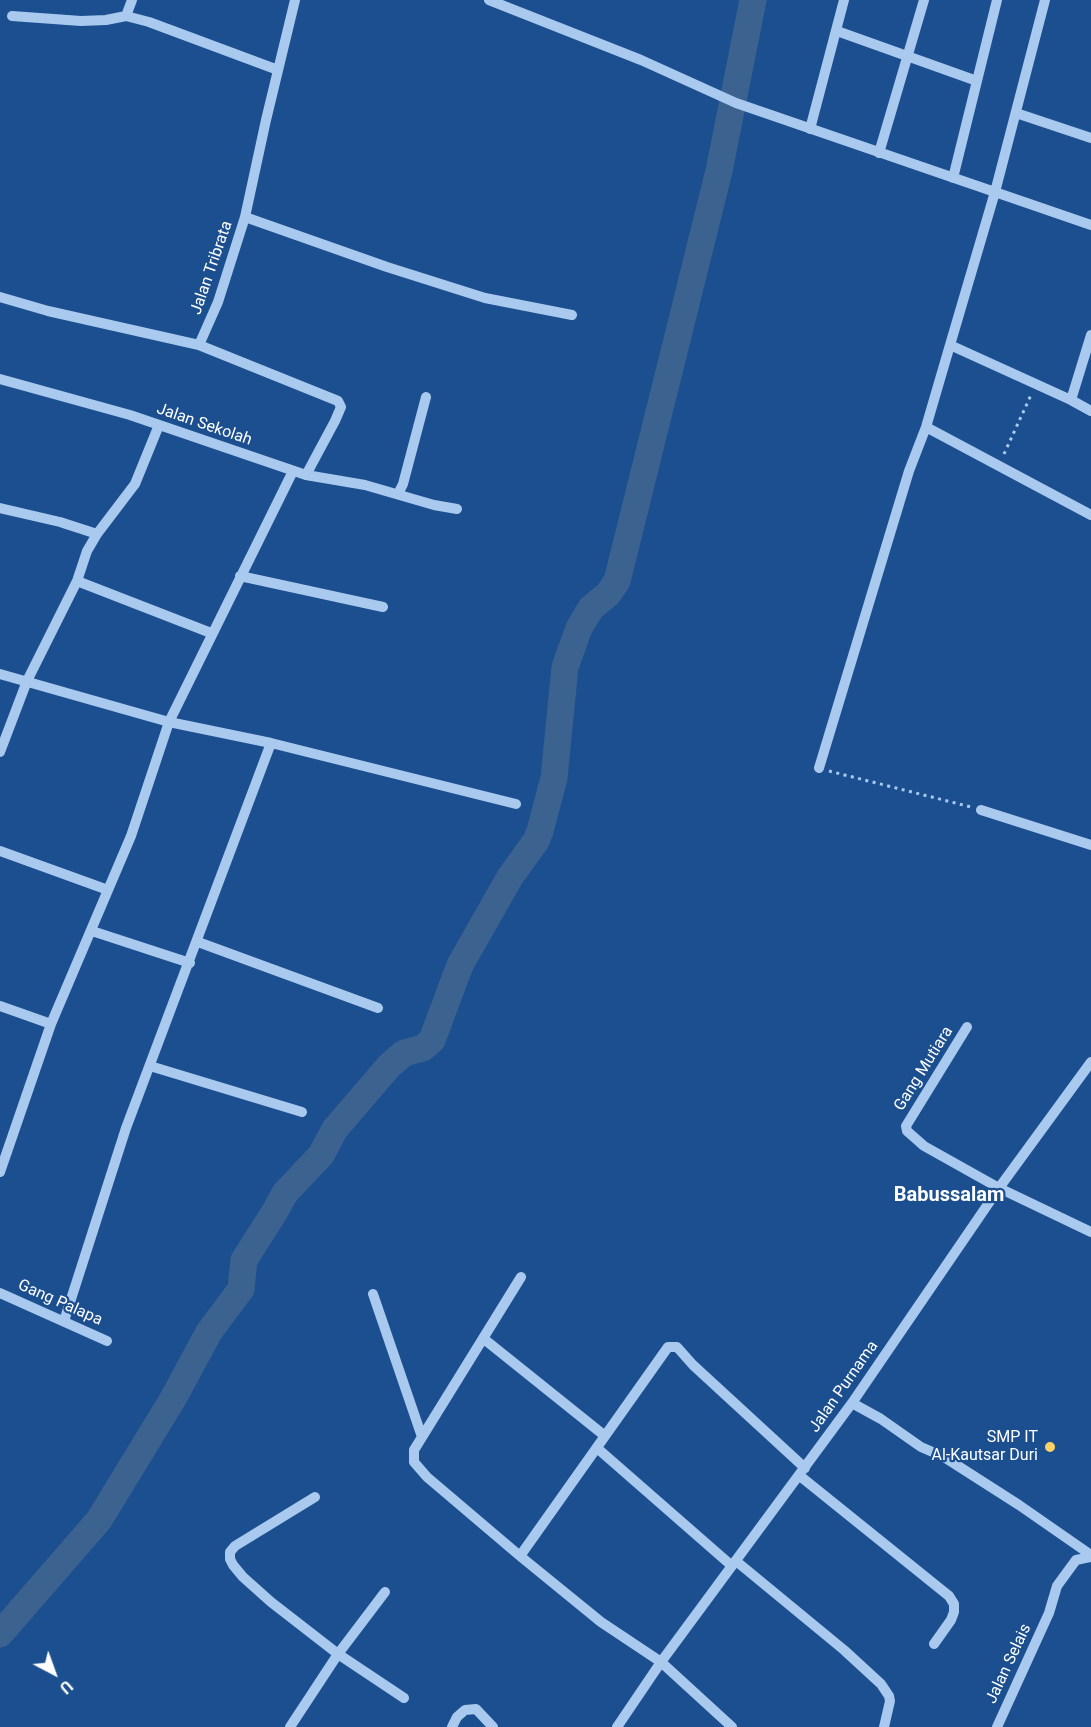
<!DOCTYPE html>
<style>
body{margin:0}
#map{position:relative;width:1091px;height:1727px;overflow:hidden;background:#1b4f8f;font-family:Roboto,sans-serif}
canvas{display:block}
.north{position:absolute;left:24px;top:1643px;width:60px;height:60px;-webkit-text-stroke:4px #1b4f8f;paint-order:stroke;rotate:139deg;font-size:16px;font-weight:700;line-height:24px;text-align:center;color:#fff}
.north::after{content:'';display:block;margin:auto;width:21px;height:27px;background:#fff;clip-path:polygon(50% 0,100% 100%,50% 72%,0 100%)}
</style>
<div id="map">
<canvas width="1091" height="1727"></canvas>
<div class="north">U</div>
</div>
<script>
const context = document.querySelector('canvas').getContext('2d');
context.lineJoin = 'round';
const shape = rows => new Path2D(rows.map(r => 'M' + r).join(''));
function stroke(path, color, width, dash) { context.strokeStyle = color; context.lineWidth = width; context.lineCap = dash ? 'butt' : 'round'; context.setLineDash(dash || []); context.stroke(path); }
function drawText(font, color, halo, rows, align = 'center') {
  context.font = font + ' Roboto,sans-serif'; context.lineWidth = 4.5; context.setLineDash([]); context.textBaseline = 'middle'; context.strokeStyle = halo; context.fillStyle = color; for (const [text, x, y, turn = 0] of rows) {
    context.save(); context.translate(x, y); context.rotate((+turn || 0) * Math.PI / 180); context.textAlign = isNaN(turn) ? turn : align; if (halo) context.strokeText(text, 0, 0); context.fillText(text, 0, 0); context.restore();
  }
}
const river = shape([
 [0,1634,99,1520,174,1397,209,1332,241,1289,244,1260,274,1213,285,1193,321,1155,335,1129,389,1066,404,1053,423,1048,432,1040,460,965,510,877,536,841,540,831,554,778,565,667,579,628,591,608,608,594,617,581,719,171,753,0]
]);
const path = shape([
 [1004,454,1031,395],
 [829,771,971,807]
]);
const minor = shape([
 [489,0,641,60,736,103,1091,225],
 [1045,0,995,192,950,345,1071,400,1091,411],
 [12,16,81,21,106,20,126,16,149,22,278,70],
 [126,16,132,0],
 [837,31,977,81],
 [1016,113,1091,138],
 [810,129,844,0],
 [879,153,924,0],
 [953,178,997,0],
 [245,217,387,267,485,298,572,315],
 [0,297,48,311,199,345,218,302,245,217,266,120,295,0],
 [199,345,338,401,341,407,335,421,306,475],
 [0,379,130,415,306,475,365,485,434,505,457,509],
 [1071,400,1091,335],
 [926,427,1091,515],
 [398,494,403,484,426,397],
 [0,508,60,522,97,534,87,551,77,581,27,681,0,752],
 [97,534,135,484,159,425],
 [240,576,383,607],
 [77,581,211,633],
 [0,674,169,722,271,743,516,804],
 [819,768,909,471,926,427,950,345],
 [981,810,1091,845],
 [0,851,108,890],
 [92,931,190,963],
 [198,942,378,1008],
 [0,1006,51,1024],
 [967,1027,906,1126,907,1131,924,1146,999,1188,1091,1232],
 [150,1066,302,1112],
 [0,1172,51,1024,131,836,169,722,293,471],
 [521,1277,414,1450,414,1462,427,1477,520,1556,601,1622,661,1662,732,1727],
 [0,1293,107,1341],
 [373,1294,422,1437],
 [64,1321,126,1128,271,743],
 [484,1339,605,1436],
 [852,1403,881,1419,921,1447,944,1457,1019,1505,1091,1555],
 [597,1448,732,1566],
 [800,1476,949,1596,954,1604,954,1612,951,1620,934,1644],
 [520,1556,668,1347,677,1347,693,1365,805,1468],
 [736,1561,844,1650,881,1684,889,1696,890,1701,884,1727],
 [385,1592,338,1654,404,1698],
 [290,1727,338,1654,271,1602,243,1577,233,1565,230,1559,230,1552,235,1546,315,1497],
 [452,1727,457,1717,465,1710,476,1709,493,1727],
 [617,1727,661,1662,852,1403,999,1188,1091,1062],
 [997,1727,1049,1613,1057,1586,1076,1560,1091,1557]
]);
const markers = [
 [1050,1447,6,"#ffd166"]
];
const streetNames = [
 ["Jalan Tribrata",212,268,-71],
 ["Jalan Sekolah",204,425,19],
 ["Gang Mutiara",924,1069,-58],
 ["Gang Palapa",60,1303,24],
 ["Jalan Purnama",844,1387,-55],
 ["Jalan Selais",1009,1664,-65]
];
const poiNames = [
 ["SMP IT",1038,1438],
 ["Al-Kautsar Duri",1038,1456]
];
const quarterNames = [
 ["Babussalam",949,1196]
];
stroke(river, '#3c6290', 27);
stroke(path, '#a9c9ee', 3, [3, 4.5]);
stroke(minor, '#a9c9ee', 10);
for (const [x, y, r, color] of markers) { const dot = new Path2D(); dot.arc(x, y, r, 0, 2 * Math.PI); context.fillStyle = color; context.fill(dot); stroke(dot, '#1b4f8f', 2); }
drawText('16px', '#fff', '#1b4f8f', streetNames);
drawText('16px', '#fff', '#1b4f8f', poiNames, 'right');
drawText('bold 20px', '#fff', '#1b4f8f', quarterNames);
</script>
